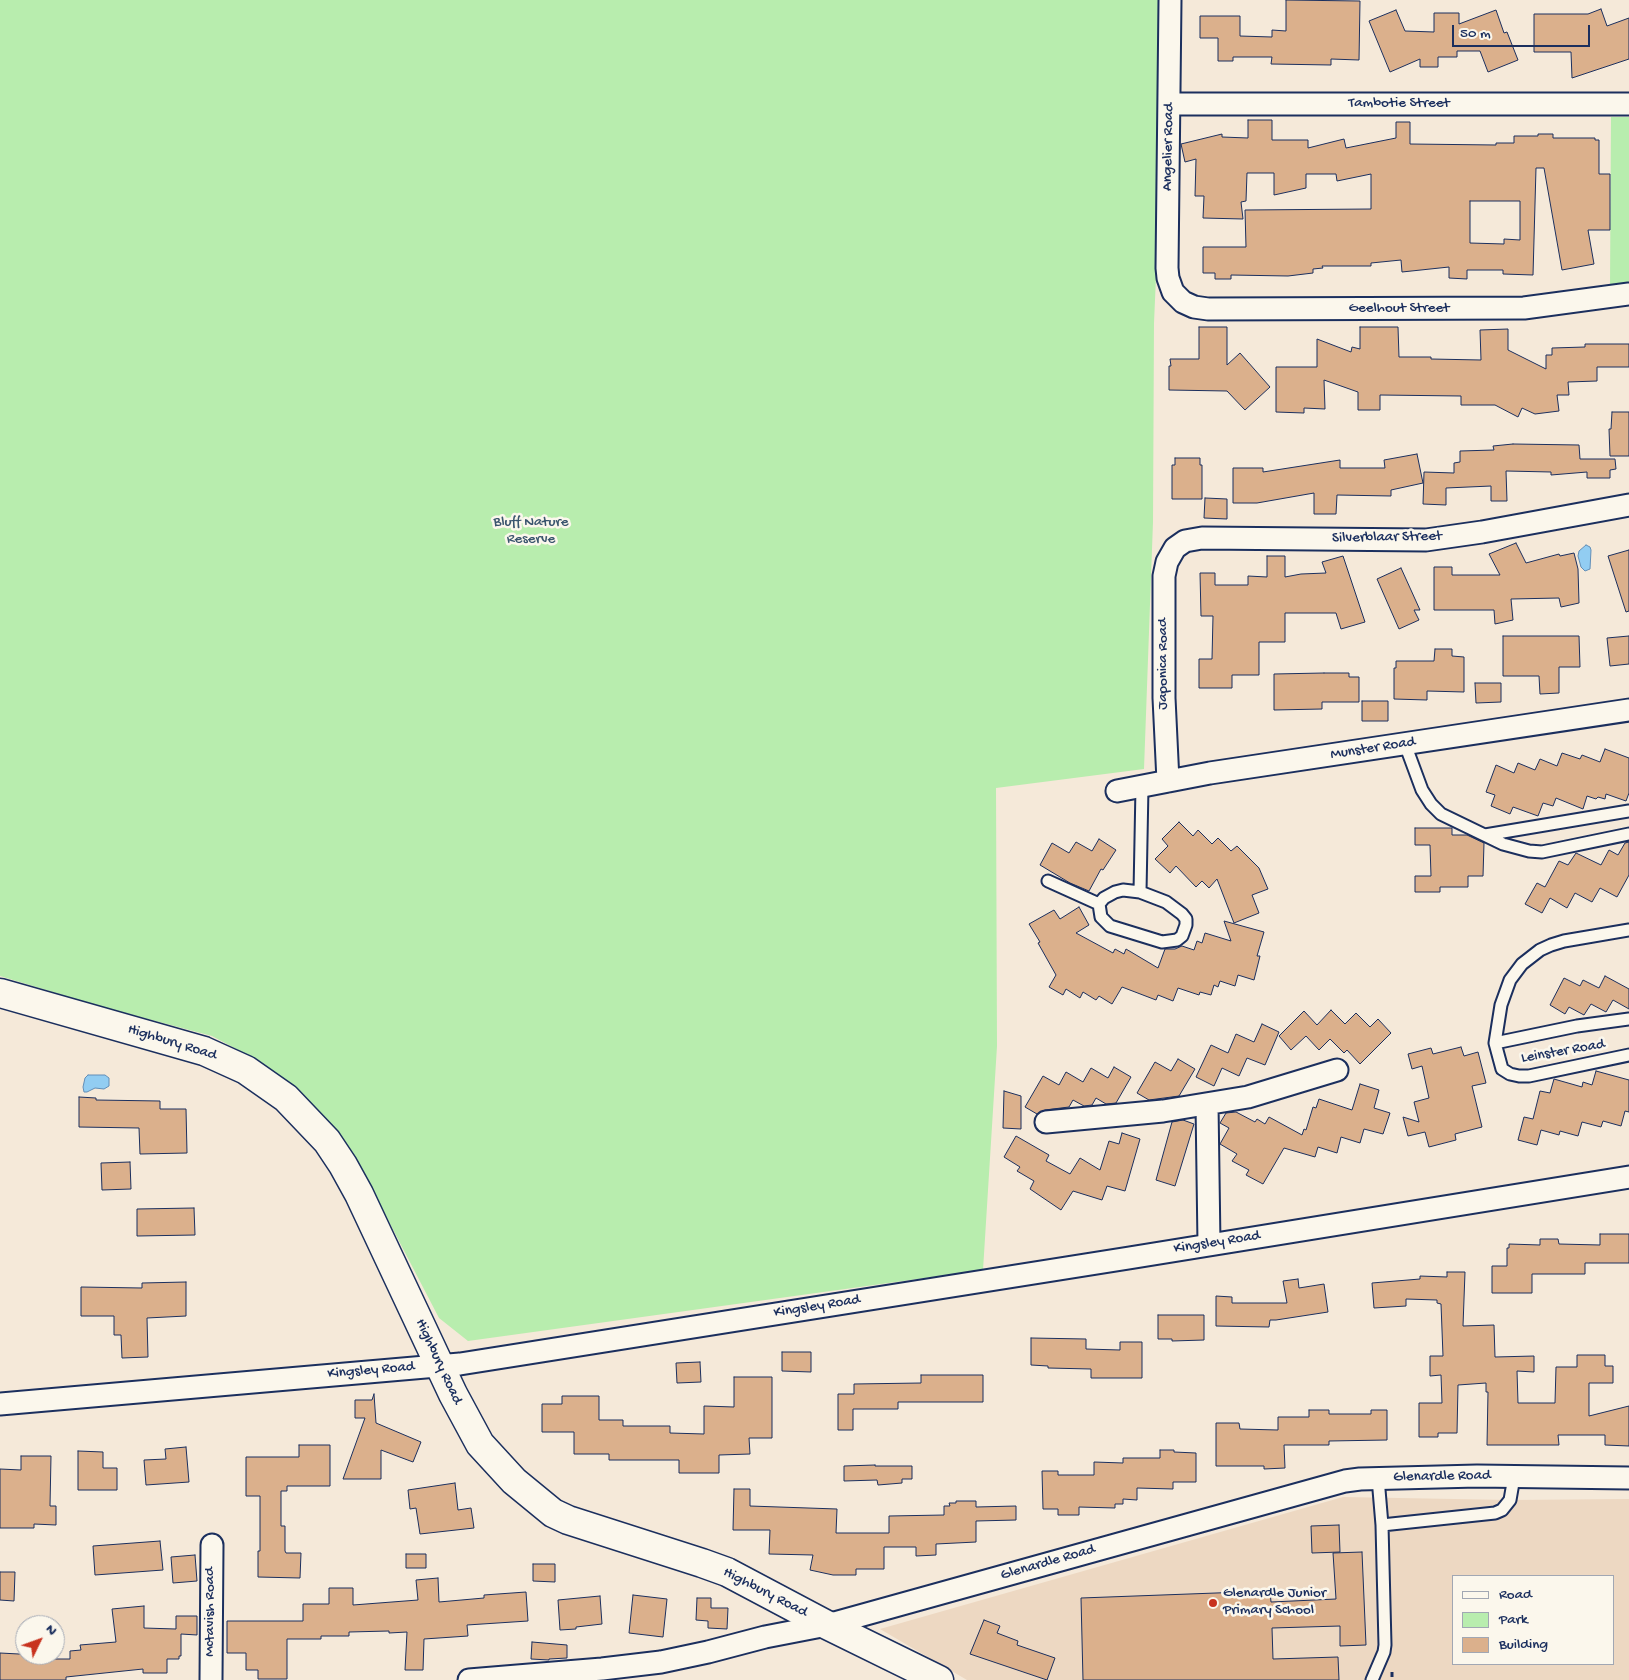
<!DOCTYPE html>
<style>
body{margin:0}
#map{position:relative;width:1629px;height:1680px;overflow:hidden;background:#f5e9d9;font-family:"Gochi Hand",sans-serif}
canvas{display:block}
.legend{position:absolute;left:1452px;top:1575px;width:162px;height:90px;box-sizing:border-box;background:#fbf7ec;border:1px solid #a1a7b3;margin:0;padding:6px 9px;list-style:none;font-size:15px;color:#1b2f5e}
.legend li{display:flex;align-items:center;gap:10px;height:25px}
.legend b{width:25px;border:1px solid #a1a7b3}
.north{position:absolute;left:15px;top:1615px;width:50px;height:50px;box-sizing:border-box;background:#fbf7ec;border:1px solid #a1a7b3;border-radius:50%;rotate:48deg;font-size:14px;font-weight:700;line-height:20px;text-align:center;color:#1b2f5e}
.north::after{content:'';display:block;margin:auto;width:18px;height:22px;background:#c8321e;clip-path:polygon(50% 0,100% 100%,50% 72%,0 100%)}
.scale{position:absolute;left:1452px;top:25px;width:138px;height:22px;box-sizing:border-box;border:2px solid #1b2f5e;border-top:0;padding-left:6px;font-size:15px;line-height:18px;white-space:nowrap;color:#1b2f5e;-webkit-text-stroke:4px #fbf7ec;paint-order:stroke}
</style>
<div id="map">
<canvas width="1629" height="1680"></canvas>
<ul class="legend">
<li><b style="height:6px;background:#fbf7ec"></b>Road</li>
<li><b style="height:14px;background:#b8edae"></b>Park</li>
<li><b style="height:14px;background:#dbb08c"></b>Building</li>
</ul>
<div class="north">N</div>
<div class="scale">50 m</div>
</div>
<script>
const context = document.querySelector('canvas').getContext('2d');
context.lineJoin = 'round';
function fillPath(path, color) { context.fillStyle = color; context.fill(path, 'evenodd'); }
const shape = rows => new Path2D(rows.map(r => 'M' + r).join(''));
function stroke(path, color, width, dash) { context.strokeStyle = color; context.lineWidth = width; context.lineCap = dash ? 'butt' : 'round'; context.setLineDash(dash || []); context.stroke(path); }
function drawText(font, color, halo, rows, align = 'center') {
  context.font = font + ' "Gochi Hand",sans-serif'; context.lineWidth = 5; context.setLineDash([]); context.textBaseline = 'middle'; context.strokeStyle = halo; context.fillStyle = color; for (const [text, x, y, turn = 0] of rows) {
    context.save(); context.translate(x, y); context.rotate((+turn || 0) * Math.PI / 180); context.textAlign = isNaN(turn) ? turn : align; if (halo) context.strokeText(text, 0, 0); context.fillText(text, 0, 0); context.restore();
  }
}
const built = shape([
 [1343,1497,1510,1500,1629,1499,1629,1680,967,1680,880,1629],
 [1453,1576,1613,1576,1613,1664,1453,1664]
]);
const green = shape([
 [0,0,1168,0,1154,323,1153,522,1144,769,996,788,997,1046,983,1270,468,1341,439,1318,360,1166,332,1126,296,1089,255,1059,212,1036,95,1005,0,976],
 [1611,117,1629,117,1629,282,1610,286]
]);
const water = shape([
 [1586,545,1590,547,1591,550,1590,569,1585,571,1581,567,1578,556,1579,551,1586,545],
 [88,1075,105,1075,109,1078,109,1086,104,1089,95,1088,87,1092,84,1092,83,1087,85,1078,88,1075]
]);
const building = shape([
 [1286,0,1360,1,1359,60,1331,59,1331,65,1271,64,1272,57,1233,57,1233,61,1218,61,1218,38,1200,38,1200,16,1240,16,1240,36,1272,37,1272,30,1286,31,1286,0],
 [1601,9,1607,26,1629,18,1629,59,1572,78,1571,52,1534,52,1534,14,1588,14,1601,9],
 [1396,10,1405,31,1434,32,1434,13,1459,13,1459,24,1496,10,1504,33,1507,32,1518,60,1488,72,1480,51,1457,51,1457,57,1438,57,1438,67,1420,67,1420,59,1390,72,1369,21,1396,10],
 [1248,120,1272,120,1272,140,1308,140,1308,148,1344,139,1346,148,1396,138,1396,122,1410,122,1410,144,1496,145,1496,143,1514,143,1514,136,1538,136,1538,134,1553,134,1553,138,1595,138,1595,140,1599,140,1599,174,1610,174,1610,230,1588,230,1594,264,1562,270,1544,168,1536,168,1533,275,1503,274,1503,270,1467,270,1467,279,1449,278,1449,267,1402,272,1401,260,1371,263,1371,266,1322,266,1323,268,1313,269,1313,273,1288,276,1231,275,1231,279,1215,279,1215,273,1203,273,1203,247,1246,247,1245,210,1371,209,1371,174,1337,181,1336,174,1306,174,1306,188,1274,195,1274,173,1247,173,1246,201,1241,202,1243,219,1203,218,1204,196,1195,196,1196,159,1185,162,1181,144,1222,134,1222,137,1248,138,1248,120],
 [1470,201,1520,201,1520,240,1504,239,1504,244,1470,243,1470,201],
 [1199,327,1227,327,1227,365,1240,353,1270,387,1245,410,1227,391,1169,390,1169,366,1171,366,1170,359,1199,359,1199,327],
 [1360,327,1398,327,1399,357,1431,357,1431,359,1481,360,1480,330,1508,329,1508,350,1546,369,1546,355,1552,355,1552,348,1585,347,1585,344,1629,344,1629,367,1597,367,1597,381,1568,382,1569,395,1557,395,1559,411,1535,414,1522,408,1518,417,1495,405,1461,405,1461,396,1380,395,1380,410,1358,410,1358,392,1324,380,1325,409,1304,408,1304,413,1276,412,1276,367,1317,367,1317,339,1351,352,1352,347,1360,349,1360,327],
 [1612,412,1629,412,1629,456,1610,456,1609,429,1611,429,1612,412],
 [1513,444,1579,445,1580,459,1615,459,1616,469,1610,470,1610,478,1587,478,1587,472,1551,475,1551,472,1506,471,1507,501,1491,501,1491,486,1446,488,1446,505,1423,504,1424,472,1454,473,1454,463,1460,462,1460,451,1494,450,1493,446,1513,444],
 [1417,454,1423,483,1391,490,1391,496,1337,495,1336,514,1314,514,1314,493,1257,503,1233,503,1233,468,1263,468,1263,472,1340,460,1340,468,1385,468,1384,460,1417,454],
 [1175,458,1200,458,1200,465,1202,465,1202,499,1172,499,1172,465,1175,465,1175,458],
 [1205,498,1227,499,1227,519,1204,518,1205,498],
 [1516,543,1526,563,1559,554,1560,556,1574,553,1578,569,1579,603,1561,607,1559,598,1511,599,1513,620,1495,624,1494,610,1434,610,1434,567,1452,567,1452,575,1500,575,1489,554,1516,543],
 [1629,550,1629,611,1626,612,1608,556,1629,550],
 [1267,556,1285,556,1285,577,1301,574,1326,573,1322,562,1343,556,1365,622,1341,629,1336,613,1285,613,1285,642,1259,642,1259,675,1232,675,1232,688,1199,688,1199,659,1212,659,1213,616,1201,616,1200,573,1215,573,1215,585,1248,585,1248,576,1267,577,1267,556],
 [1401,568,1420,610,1414,610,1419,620,1399,629,1377,579,1401,568],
 [1503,636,1579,636,1580,667,1559,667,1559,693,1540,694,1539,676,1503,676,1503,636],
 [1629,636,1629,664,1610,666,1607,638,1629,636],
 [1435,649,1452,649,1452,656,1464,657,1464,692,1427,691,1427,700,1394,699,1394,668,1396,668,1396,661,1434,661,1435,649],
 [1324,673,1349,673,1349,677,1359,677,1359,702,1322,702,1322,709,1274,710,1274,674,1324,673],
 [1475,683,1501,683,1501,702,1476,703,1475,683],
 [1362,701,1388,701,1388,721,1362,721,1362,701],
 [1605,749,1629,758,1629,793,1626,801,1606,794,1605,799,1598,797,1596,799,1587,796,1583,809,1556,798,1553,806,1543,803,1538,816,1513,807,1510,814,1491,806,1495,795,1486,792,1496,765,1514,773,1518,763,1535,770,1540,759,1557,766,1562,753,1580,759,1582,755,1600,762,1605,749],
 [1179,822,1193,836,1198,830,1212,844,1218,838,1231,851,1237,846,1259,868,1268,889,1252,895,1259,913,1234,923,1217,879,1209,888,1202,881,1196,887,1176,866,1170,873,1155,859,1168,846,1162,839,1179,822],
 [1415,828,1452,828,1452,835,1467,835,1484,843,1483,876,1468,876,1468,887,1440,887,1440,892,1415,892,1415,876,1431,876,1430,845,1415,845,1415,828],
 [1099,839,1116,850,1103,870,1101,869,1089,891,1070,883,1040,865,1052,843,1069,853,1076,842,1092,851,1099,839],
 [1629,842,1629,875,1617,897,1600,888,1592,902,1575,893,1567,908,1550,898,1542,913,1525,904,1537,883,1545,887,1559,861,1568,865,1576,853,1601,865,1609,850,1618,855,1625,843,1629,842],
 [1079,907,1089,925,1076,933,1113,953,1115,949,1124,954,1126,949,1158,968,1165,949,1175,949,1182,946,1194,950,1197,941,1202,943,1205,933,1231,941,1224,921,1264,932,1257,956,1260,956,1254,980,1238,975,1235,986,1220,981,1218,987,1214,985,1211,995,1200,992,1199,995,1178,988,1173,1001,1158,995,1156,1000,1122,987,1112,1004,1099,996,1096,1000,1083,992,1080,998,1066,989,1063,995,1049,987,1056,975,1038,943,1040,942,1029,924,1054,910,1060,919,1079,907],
 [1605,976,1629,989,1629,1009,1613,1000,1606,1012,1591,1004,1584,1015,1569,1007,1565,1014,1550,1005,1564,978,1580,986,1583,980,1599,988,1605,976],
 [1331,1010,1345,1024,1356,1013,1370,1027,1378,1019,1391,1033,1360,1064,1347,1050,1344,1053,1330,1039,1319,1050,1306,1036,1291,1050,1279,1036,1304,1011,1317,1025,1331,1010],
 [1262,1024,1279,1032,1265,1065,1247,1058,1239,1076,1222,1068,1214,1086,1196,1077,1211,1045,1228,1053,1236,1034,1254,1042,1262,1024],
 [1461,1047,1464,1056,1478,1052,1486,1083,1472,1086,1482,1127,1455,1134,1456,1140,1429,1147,1425,1132,1408,1136,1403,1117,1419,1122,1414,1102,1429,1098,1422,1066,1412,1069,1408,1054,1431,1048,1433,1054,1461,1047],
 [1178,1059,1195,1069,1179,1096,1149,1100,1137,1093,1155,1062,1171,1071,1178,1059],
 [1114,1067,1131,1077,1116,1103,1106,1104,1096,1098,1092,1105,1084,1106,1073,1100,1069,1107,1045,1110,1037,1114,1025,1107,1043,1076,1059,1085,1066,1072,1083,1082,1091,1068,1108,1078,1114,1067],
 [1596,1071,1629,1080,1629,1112,1625,1111,1621,1126,1603,1121,1601,1127,1582,1122,1578,1136,1560,1131,1559,1135,1541,1130,1537,1145,1518,1140,1524,1117,1533,1119,1540,1091,1550,1093,1554,1079,1582,1087,1583,1082,1592,1085,1596,1071],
 [1360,1084,1379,1090,1374,1108,1390,1113,1383,1134,1364,1129,1360,1143,1341,1137,1337,1153,1318,1147,1315,1157,1284,1148,1263,1184,1246,1175,1249,1170,1232,1161,1237,1154,1220,1144,1229,1128,1220,1123,1226,1113,1236,1112,1255,1122,1257,1119,1265,1124,1269,1117,1302,1135,1304,1129,1306,1130,1313,1107,1316,1108,1319,1099,1352,1110,1360,1084],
 [1004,1091,1021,1096,1021,1129,1003,1128,1004,1091],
 [79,1097,96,1098,96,1100,160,1101,160,1109,186,1109,187,1153,140,1154,139,1128,79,1127,79,1097],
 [1183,1120,1194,1124,1175,1186,1156,1180,1172,1122,1183,1120],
 [1122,1133,1140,1139,1125,1191,1107,1186,1102,1200,1073,1191,1061,1210,1030,1189,1034,1181,1017,1171,1020,1167,1004,1157,1016,1136,1049,1155,1046,1161,1070,1174,1080,1158,1100,1170,1109,1141,1119,1144,1122,1133],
 [130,1162,131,1189,102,1190,101,1163,130,1162],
 [194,1208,195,1235,137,1236,137,1209,194,1208],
 [1600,1234,1629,1234,1629,1263,1585,1263,1585,1274,1532,1274,1532,1293,1492,1293,1492,1266,1507,1266,1507,1248,1509,1248,1509,1244,1540,1245,1540,1239,1558,1239,1559,1244,1600,1245,1600,1234],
 [1447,1272,1465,1272,1463,1326,1494,1325,1495,1357,1534,1356,1534,1372,1517,1371,1518,1403,1555,1403,1556,1367,1577,1367,1577,1355,1605,1355,1605,1366,1613,1366,1613,1383,1589,1383,1589,1416,1629,1406,1629,1446,1605,1445,1605,1435,1558,1435,1559,1445,1487,1445,1488,1392,1486,1392,1486,1383,1458,1385,1457,1433,1438,1433,1438,1437,1419,1437,1419,1403,1442,1403,1441,1375,1430,1376,1430,1356,1443,1356,1441,1304,1437,1303,1437,1300,1406,1299,1406,1306,1374,1308,1372,1283,1420,1279,1420,1276,1447,1277,1447,1272],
 [1298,1279,1299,1288,1324,1284,1328,1312,1276,1320,1270,1320,1269,1327,1216,1326,1216,1296,1232,1297,1232,1303,1287,1303,1283,1281,1298,1279],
 [186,1282,186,1316,147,1318,148,1357,122,1358,121,1335,114,1335,114,1316,81,1316,81,1287,142,1288,142,1283,186,1282],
 [1158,1315,1204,1315,1204,1340,1172,1341,1172,1339,1158,1339,1158,1315],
 [1031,1338,1086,1339,1086,1349,1120,1350,1120,1342,1142,1342,1142,1378,1091,1378,1091,1369,1048,1368,1048,1366,1031,1365,1031,1338],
 [782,1352,811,1352,811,1372,782,1371,782,1352],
 [700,1362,701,1382,677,1383,676,1363,700,1362],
 [921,1375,983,1375,983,1402,898,1402,898,1409,853,1409,853,1430,838,1430,838,1394,854,1394,854,1384,921,1383,921,1375],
 [734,1377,772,1377,772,1438,749,1438,750,1454,719,1455,719,1473,679,1473,679,1460,609,1460,609,1454,574,1454,574,1432,542,1432,542,1404,562,1404,562,1396,599,1396,599,1420,623,1420,623,1426,670,1426,670,1433,704,1434,704,1406,734,1407,734,1377],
 [374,1394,376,1423,421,1442,413,1462,381,1450,381,1479,343,1479,365,1418,355,1418,355,1400,372,1400,374,1394],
 [1309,1410,1329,1410,1329,1414,1371,1414,1371,1410,1387,1410,1387,1440,1329,1441,1329,1445,1284,1445,1285,1468,1264,1469,1264,1466,1216,1466,1216,1423,1239,1423,1240,1429,1278,1430,1278,1417,1309,1417,1309,1410],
 [299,1445,330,1445,330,1486,287,1486,287,1491,281,1491,281,1526,285,1526,285,1551,286,1553,301,1553,300,1578,258,1577,258,1551,260,1551,260,1496,246,1496,246,1457,299,1457,299,1445],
 [186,1447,189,1482,146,1485,144,1460,166,1459,165,1449,186,1447],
 [1160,1450,1174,1450,1174,1452,1196,1453,1196,1482,1173,1482,1173,1489,1137,1488,1137,1500,1123,1499,1123,1504,1115,1504,1115,1508,1079,1507,1079,1515,1058,1515,1058,1509,1043,1509,1042,1471,1058,1471,1058,1475,1094,1475,1094,1462,1123,1463,1123,1458,1160,1458,1160,1450],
 [78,1451,103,1452,103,1468,117,1468,117,1490,78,1490,78,1451],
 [21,1456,51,1456,50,1506,56,1506,56,1525,34,1524,34,1528,0,1528,0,1469,21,1470,21,1456],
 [875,1465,875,1466,912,1466,912,1479,902,1479,902,1483,878,1485,877,1480,844,1481,844,1466,875,1465],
 [455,1483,458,1510,471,1508,474,1528,420,1534,416,1508,410,1509,408,1490,455,1483],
 [734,1489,750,1489,750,1506,837,1509,836,1533,889,1533,889,1516,944,1515,944,1506,950,1506,949,1503,956,1503,956,1501,976,1501,976,1507,1016,1506,1016,1520,976,1521,976,1542,936,1544,936,1555,916,1556,916,1547,884,1547,884,1569,856,1569,856,1575,833,1575,810,1570,813,1555,769,1554,770,1530,733,1530,734,1489],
 [1339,1525,1340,1552,1312,1553,1311,1526,1339,1525],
 [160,1541,163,1570,95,1575,93,1546,160,1541],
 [1362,1552,1366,1645,1340,1646,1340,1626,1272,1628,1273,1659,1338,1657,1339,1680,1083,1680,1081,1598,1270,1591,1271,1602,1336,1599,1333,1553,1362,1552],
 [406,1554,426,1554,426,1568,406,1568,406,1554],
 [195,1555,197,1581,173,1583,171,1557,195,1555],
 [533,1564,555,1564,555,1582,533,1581,533,1564],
 [0,1572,15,1572,14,1601,0,1600,0,1572],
 [438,1578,439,1602,484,1598,484,1595,526,1592,528,1621,467,1625,468,1636,424,1639,423,1670,405,1670,407,1632,389,1633,389,1631,349,1632,349,1636,321,1636,321,1639,287,1639,287,1679,258,1679,258,1670,246,1670,246,1653,227,1653,227,1621,303,1621,303,1604,329,1604,329,1588,353,1588,353,1605,418,1600,416,1580,438,1578],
 [633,1595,667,1599,663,1637,629,1633,633,1595],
 [600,1596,602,1624,576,1627,576,1629,560,1630,558,1600,600,1596],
 [697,1598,711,1598,711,1608,728,1608,727,1629,708,1628,708,1621,696,1620,697,1598],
 [144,1606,144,1628,176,1629,176,1616,197,1616,197,1635,181,1634,181,1656,179,1656,179,1659,167,1659,167,1673,143,1673,143,1669,66,1677,66,1680,0,1680,0,1653,38,1655,38,1659,70,1659,70,1651,81,1650,80,1645,116,1642,112,1609,144,1606],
 [984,1620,1000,1626,997,1633,1018,1641,1017,1645,1055,1658,1047,1680,970,1654,984,1620],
 [532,1642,567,1645,567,1658,549,1659,549,1660,531,1659,532,1642]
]);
const path = shape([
 [1392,1672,1392,1680]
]);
const lane = shape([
 [1405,744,1422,790,1431,804,1441,814,1503,844,1529,851,1542,852,1629,834],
 [1485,835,1629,811],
 [1048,881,1099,904,1104,898,1115,892,1123,890,1140,892,1142,787],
 [1099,904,1101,917,1110,926,1162,942,1177,940,1182,936,1186,925,1186,919,1182,914,1166,902,1140,892],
 [1629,930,1564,941,1551,945,1540,950,1522,964,1510,980,1501,1005,1495,1043,1502,1069,1510,1074,1519,1076,1529,1076,1629,1055],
 [1495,1043,1577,1026,1629,1019],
 [1382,1525,1495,1513,1502,1510,1510,1500,1514,1477],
 [1372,1680,1384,1652,1385,1645,1382,1525,1378,1478]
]);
const street = shape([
 [1170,0,1167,268,1168,278,1173,292,1183,302,1194,307,1208,309,1524,308,1629,294],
 [1170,104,1629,104],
 [1168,781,1164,698,1164,576,1167,562,1175,548,1185,541,1202,538,1426,540,1482,532,1629,505],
 [1117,791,1210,773,1629,710],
 [1207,1104,1209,1244],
 [1046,1122,1163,1111,1248,1097,1337,1070],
 [0,1404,460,1364,1129,1258,1629,1177],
 [211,1680,212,1545],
 [469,1680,602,1669,661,1662,708,1652,765,1637,827,1625,1345,1481,1360,1479,1477,1476,1629,1478]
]);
const secondary = shape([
 [0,993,204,1051,246,1070,286,1098,327,1141,343,1165,359,1194,453,1394,480,1444,514,1481,553,1513,568,1520,702,1563,727,1572,827,1625,939,1680]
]);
const markers = [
 [1213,1603,5,"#c8321e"]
];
const streetNames = [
 ["Tambotie Street",1399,104],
 ["Angelier Road",1169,147,-89],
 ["Geelhout Street",1399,309],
 ["Silverblaar Street",1387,538,-1],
 ["Japonica Road",1164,664,-90],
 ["Munster Road",1373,749,-9],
 ["Highbury Road",172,1043,17],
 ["Leinster Road",1563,1052,-10],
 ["Kingsley Road",1217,1243,-9],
 ["Kingsley Road",817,1307,-9],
 ["Highbury Road",438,1362,65],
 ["Kingsley Road",371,1371,-5],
 ["Glenardle Road",1442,1477,-1],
 ["Glenardle Road",1048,1563,-16],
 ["Highbury Road",765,1593,27],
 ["Mctavish Road",211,1612,-90]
];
const parkNames = [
 ["Bluff Nature",531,523],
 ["Reserve",531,540]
];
const poiNames = [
 ["Glenardle Junior",1223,1594],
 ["Primary School",1223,1611]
];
fillPath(built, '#edd8c2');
fillPath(green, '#b8edae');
fillPath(water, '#92cdf2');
stroke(water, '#628eb7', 1);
fillPath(building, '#dbb08c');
stroke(building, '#1b2f5e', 1);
stroke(lane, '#1b2f5e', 15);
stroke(street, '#1b2f5e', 25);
stroke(secondary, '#1b2f5e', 31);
stroke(path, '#1b2f5e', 3, [5, 4]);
stroke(lane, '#fbf7ec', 11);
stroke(street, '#fbf7ec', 21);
stroke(secondary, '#fbf7ec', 28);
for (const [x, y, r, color] of markers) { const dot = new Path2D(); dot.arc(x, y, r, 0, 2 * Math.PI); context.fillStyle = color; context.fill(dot); stroke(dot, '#fbf7ec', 2); }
drawText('15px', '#1b2f5e', '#fbf7ec', streetNames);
drawText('15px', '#3a556e', '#fbf7ec', parkNames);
drawText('15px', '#1b2f5e', '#fbf7ec', poiNames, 'left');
</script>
